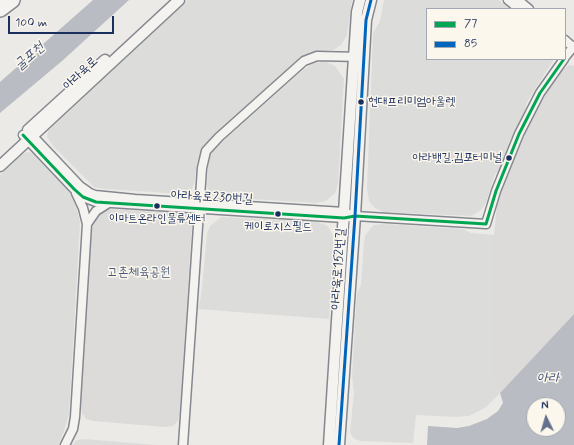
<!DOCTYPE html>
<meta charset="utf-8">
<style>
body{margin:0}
#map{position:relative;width:574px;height:445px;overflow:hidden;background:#eceae6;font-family:Mynerve,sans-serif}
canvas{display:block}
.legend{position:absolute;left:426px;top:8px;width:140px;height:52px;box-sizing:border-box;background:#fbf7ec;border:1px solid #a1a7b3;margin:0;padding:5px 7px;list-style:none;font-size:12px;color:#1b2f5e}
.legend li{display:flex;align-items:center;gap:8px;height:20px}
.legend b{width:20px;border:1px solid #a1a7b3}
.north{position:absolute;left:526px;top:397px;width:40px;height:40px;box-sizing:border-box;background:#fbf7ec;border:1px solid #a1a7b3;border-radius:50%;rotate:355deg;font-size:11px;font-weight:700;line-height:16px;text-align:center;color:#1b2f5e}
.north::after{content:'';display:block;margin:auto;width:14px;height:18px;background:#64708e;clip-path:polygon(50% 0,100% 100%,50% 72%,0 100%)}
.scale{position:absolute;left:8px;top:16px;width:106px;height:18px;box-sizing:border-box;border:2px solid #1b2f5e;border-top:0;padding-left:5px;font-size:12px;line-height:14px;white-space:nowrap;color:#1b2f5e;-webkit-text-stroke:3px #fbf7ec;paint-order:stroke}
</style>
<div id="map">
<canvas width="574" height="445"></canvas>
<ul class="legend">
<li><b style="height:5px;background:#00a651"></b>77</li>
<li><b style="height:5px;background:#0065bd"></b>85</li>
</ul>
<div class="north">N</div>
<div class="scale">100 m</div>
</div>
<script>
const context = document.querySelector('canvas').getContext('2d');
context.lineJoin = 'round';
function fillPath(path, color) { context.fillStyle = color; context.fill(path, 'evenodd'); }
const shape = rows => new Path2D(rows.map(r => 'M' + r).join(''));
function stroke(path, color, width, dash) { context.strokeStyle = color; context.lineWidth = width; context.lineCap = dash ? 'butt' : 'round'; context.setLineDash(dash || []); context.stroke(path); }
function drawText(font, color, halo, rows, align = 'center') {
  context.font = font + ' Mynerve,"Poor Story",sans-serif'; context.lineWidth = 3; context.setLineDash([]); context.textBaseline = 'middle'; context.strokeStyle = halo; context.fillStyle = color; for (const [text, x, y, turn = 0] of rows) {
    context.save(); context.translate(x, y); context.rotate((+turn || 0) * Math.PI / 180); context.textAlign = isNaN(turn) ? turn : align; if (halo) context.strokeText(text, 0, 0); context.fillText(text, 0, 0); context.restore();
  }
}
const built = shape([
 [188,0,352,0,347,35,341,45,333,50,312,52,300,58,214,135,201,152,197,163,194,184,191,191,189,193,181,194,106,189,94,187,53,146,47,137,48,131],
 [384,0,499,0,509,9,427,9,427,59,554,59,527,102,524,113,510,141,501,167,494,176,486,203,480,211,471,216,383,212,375,208,369,201,367,188,373,33,380,21],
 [326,62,335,66,344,79,338,184,335,193,326,201,316,203,218,197,210,194,207,186,208,166,210,156,214,149,304,69,315,63],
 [27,152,34,153,36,155,66,187,76,203,80,223,69,414,64,431,58,445,0,445,0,175,21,155],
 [221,217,317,222,326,225,329,228,334,238,334,244,329,319,198,309,201,297,207,234,210,226],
 [384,224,463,229,471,233,494,235,494,378,495,388,500,393,485,408,469,416,456,417,416,415,413,443,360,441,353,438,350,432,354,393,352,376,355,321,357,294,361,285,364,241,365,236,371,228,374,225],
 [84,439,156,445,160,445,72,445,77,440]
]);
const green = shape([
 [569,65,574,66,574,314,500,393,495,388,494,378,494,235,497,204,502,189,531,120,554,81,563,70],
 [108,209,181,213,188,216,192,223,180,408,178,421,173,426,165,427,93,421,86,419,82,413,81,403,91,232,94,222,97,217,100,214]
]);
const water = shape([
 [93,0,129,0,62,61,0,113,0,82],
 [574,314,574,445,427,445,428,426,457,428,469,426,487,419,498,411,503,403,500,393],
 [534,405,558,405,558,429,534,429]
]);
const minor = shape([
 [508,0,519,9],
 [518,0,529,9],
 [565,40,574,48],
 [565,57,574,46],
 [29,132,80,186,90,193,95,195,135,199,344,212,349,214],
 [23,135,74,189,83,197,96,202,344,218,355,216,486,224,496,191,519,134,540,93,564,59],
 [87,224,96,211,107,204],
 [65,445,73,429,75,417,87,224,83,208,76,193],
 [183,445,202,168,206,151,219,137,304,61,317,56,359,57]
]);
const tertiary = shape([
 [28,130,105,60],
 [0,166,179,0],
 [329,445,354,57,357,12,360,0],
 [339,445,355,216,366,20,371,0]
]);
const motorway = shape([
 [0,9,12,0]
]);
const bus1 = shape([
 [23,135,74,189,83,197,96,202,344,218,355,216,486,224,496,191,519,134,540,93,564,59]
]);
const bus2 = shape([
 [339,445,355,216,366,20,371,0]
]);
const markers = [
 [361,102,3.5,"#1b2f5e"],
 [509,158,3.5,"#1b2f5e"],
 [157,206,3.5,"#1b2f5e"],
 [278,214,3.5,"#1b2f5e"]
];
const busNames = [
 ["현대프리미엄아울렛",368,102,"left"],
 ["아라뱃길.김포터미널",502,158,"right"],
 ["이마트온라인물류센터",157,219],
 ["케이로지스필드",278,227]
];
const streetNames = [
 ["아라육로",81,74,-43],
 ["아라육로230번길",212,198,3],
 ["아라육로152번길",339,269,-86]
];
const parkNames = [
 ["고촌체육공원",139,273]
];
const waterNames = [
 ["굴포천",30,57,-41],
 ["아라",548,379]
];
fillPath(built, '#dcdcda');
fillPath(green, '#dcdbd9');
fillPath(water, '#b9bcc3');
stroke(minor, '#85888f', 11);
stroke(tertiary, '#85888f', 13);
stroke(motorway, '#85888f', 18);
stroke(minor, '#f4f3ef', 8);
stroke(tertiary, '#f4f3ef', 10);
stroke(motorway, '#f4f3ef', 15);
stroke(bus1, '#00a651', 3);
stroke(bus2, '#0065bd', 3);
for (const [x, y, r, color] of markers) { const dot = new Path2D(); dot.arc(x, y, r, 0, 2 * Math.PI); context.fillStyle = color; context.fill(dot); stroke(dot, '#fbf7ec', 1.5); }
drawText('12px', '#1b2f5e', '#fbf7ec', busNames);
drawText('13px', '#1b2f5e', '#fbf7ec', streetNames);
drawText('13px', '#48577a', '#fbf7ec', parkNames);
drawText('italic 14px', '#445378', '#fbf7ec', waterNames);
</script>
